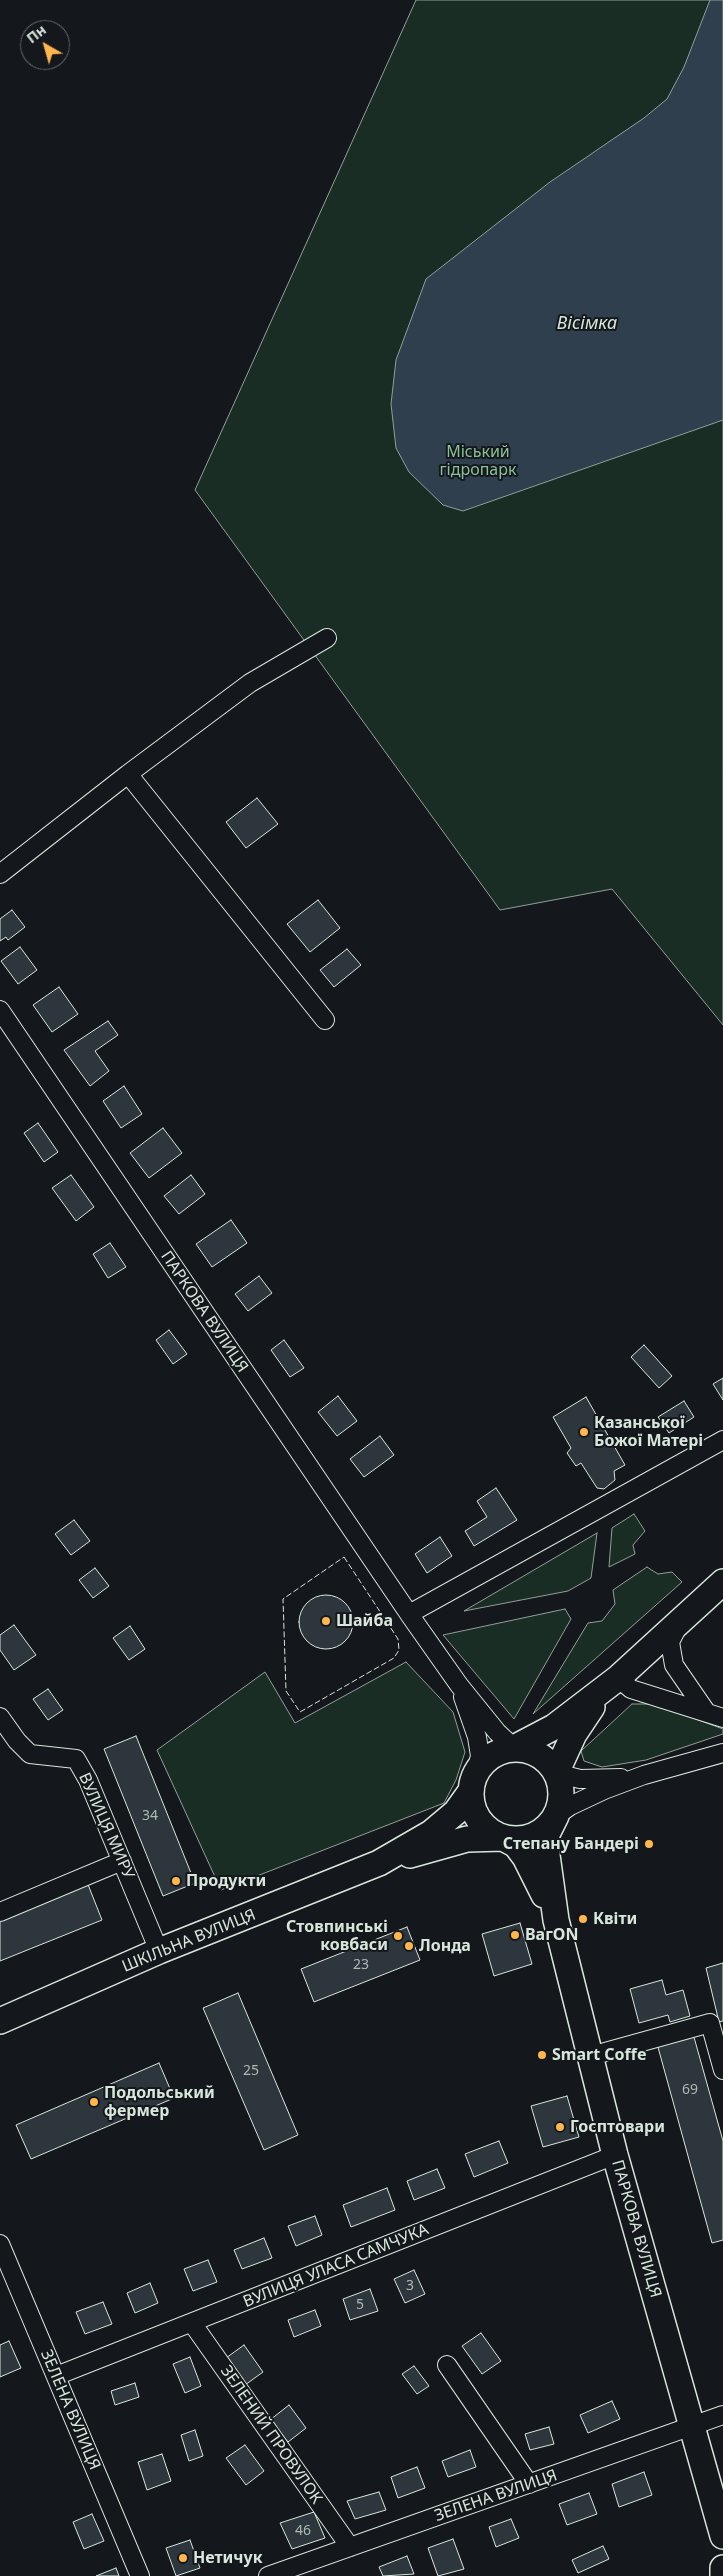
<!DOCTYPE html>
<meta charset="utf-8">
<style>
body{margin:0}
#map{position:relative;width:723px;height:2576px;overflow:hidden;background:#14181c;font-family:"Noto Sans",sans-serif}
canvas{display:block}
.north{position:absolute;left:20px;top:20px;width:50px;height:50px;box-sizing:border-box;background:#14181c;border:1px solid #626a69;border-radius:50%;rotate:322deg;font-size:14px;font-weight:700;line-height:20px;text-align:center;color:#d8e6dc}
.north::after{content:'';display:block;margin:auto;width:18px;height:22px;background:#ffb74d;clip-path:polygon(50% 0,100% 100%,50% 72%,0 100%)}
</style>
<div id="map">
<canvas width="723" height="2576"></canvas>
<div class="north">Пн</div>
</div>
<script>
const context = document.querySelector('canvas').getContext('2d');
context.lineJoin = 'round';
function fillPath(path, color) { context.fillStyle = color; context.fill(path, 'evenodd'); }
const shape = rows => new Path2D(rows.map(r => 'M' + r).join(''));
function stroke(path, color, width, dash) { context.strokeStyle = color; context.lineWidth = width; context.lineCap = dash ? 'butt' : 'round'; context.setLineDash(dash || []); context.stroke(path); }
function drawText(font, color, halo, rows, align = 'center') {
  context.font = font + ' "Noto Sans",sans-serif'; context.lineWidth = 4; context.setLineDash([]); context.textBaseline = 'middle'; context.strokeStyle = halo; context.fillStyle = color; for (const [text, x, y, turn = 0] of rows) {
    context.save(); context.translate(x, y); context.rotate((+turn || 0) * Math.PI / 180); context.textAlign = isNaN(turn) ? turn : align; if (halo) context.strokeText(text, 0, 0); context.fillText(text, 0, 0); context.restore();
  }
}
const green = shape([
 [416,0,723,0,723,1025,612,889,500,910,195,490,416,0],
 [634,1514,645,1531,633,1545,635,1554,609,1567,612,1528,634,1514],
 [597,1533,591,1578,568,1591,464,1611,597,1533],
 [647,1567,658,1574,672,1572,682,1582,533,1714,588,1623,602,1621,615,1604,613,1590,647,1567],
 [565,1609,571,1619,514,1719,443,1635,565,1609],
 [406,1662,453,1712,465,1752,456,1780,444,1803,221,1890,157,1750,265,1672,295,1723,406,1662],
 [632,1704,655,1704,723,1729,723,1734,646,1760,602,1767,584,1761,581,1751,632,1704]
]);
const water = shape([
 [710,0,723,0,723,420,463,511,443,505,409,472,396,448,391,404,396,360,426,279,550,182,644,118,667,99,684,67,710,0]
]);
const building = shape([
 [257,798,278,824,246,848,226,822,257,798],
 [318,900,340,928,310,952,287,924,318,900],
 [12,910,25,927,8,940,6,937,0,941,0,919,12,910],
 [20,947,37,970,18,984,1,961,20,947],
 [347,949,361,965,334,987,320,970,347,949],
 [59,987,78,1014,52,1032,33,1005,59,987],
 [108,1021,118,1035,95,1051,109,1071,90,1086,64,1050,108,1021],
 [124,1086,142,1114,121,1128,103,1101,124,1086],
 [38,1123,58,1152,44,1162,24,1133,38,1123],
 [163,1128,182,1153,149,1178,130,1153,163,1128],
 [71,1175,94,1207,76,1221,52,1188,71,1175],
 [191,1175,205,1194,179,1214,164,1196,191,1175],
 [231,1220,247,1243,212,1267,196,1244,231,1220],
 [110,1243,126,1267,108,1278,93,1254,110,1243],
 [259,1276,272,1293,248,1311,235,1294,259,1276],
 [169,1330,187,1354,173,1364,156,1340,169,1330],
 [284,1340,304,1368,290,1377,271,1350,284,1340],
 [644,1345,672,1376,659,1388,631,1357,644,1345],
 [723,1378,723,1400,713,1384,723,1378],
 [338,1396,357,1421,337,1436,318,1412,338,1396],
 [586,1397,625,1465,614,1471,615,1480,604,1489,597,1488,581,1463,576,1466,567,1453,571,1448,553,1417,586,1397],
 [684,1401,694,1417,669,1433,658,1417,684,1401],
 [380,1436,394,1455,364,1477,350,1459,380,1436],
 [496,1488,517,1520,474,1546,465,1531,487,1517,477,1501,496,1488],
 [74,1520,90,1541,71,1555,55,1534,74,1520],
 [440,1537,452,1556,427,1573,415,1554,440,1537],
 [95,1568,109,1586,93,1598,79,1580,95,1568],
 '299 1622a27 27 0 1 1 54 0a27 27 0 1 1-54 0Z',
 [14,1625,36,1655,14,1670,0,1650,0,1635,14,1625],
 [130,1626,145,1649,129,1660,113,1638,130,1626],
 [48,1689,63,1710,48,1720,33,1699,48,1689],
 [136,1736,195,1883,163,1896,104,1749,136,1736],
 [87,1882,102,1920,0,1961,0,1917,87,1882],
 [520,1923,532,1964,494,1976,482,1934,520,1923],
 [407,1927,420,1960,314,2002,301,1969,407,1927],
 [723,1963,723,2021,719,2022,706,1968,723,1963],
 [662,1980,666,1995,683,1990,690,2016,670,2022,668,2015,639,2023,630,1989,662,1980],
 [238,1993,298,2135,264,2150,203,2008,238,1993],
 [692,2030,723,2141,723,2240,712,2243,656,2040,692,2030],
 [159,2063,174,2098,31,2159,16,2125,159,2063],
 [567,2096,579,2137,543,2147,531,2106,567,2096],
 [499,2141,508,2163,474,2177,465,2154,499,2141],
 [437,2169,445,2188,414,2200,407,2181,437,2169],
 [387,2188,395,2210,351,2227,343,2205,387,2188],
 [315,2216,322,2235,296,2246,288,2226,315,2216],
 [264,2238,272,2258,242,2269,234,2250,264,2238],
 [208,2260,217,2282,193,2291,184,2269,208,2260],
 [414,2270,425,2294,405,2303,394,2279,414,2270],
 [150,2283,158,2303,135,2313,127,2293,150,2283],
 [370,2289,378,2311,350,2320,343,2299,370,2289],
 [103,2302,112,2324,85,2334,76,2312,103,2302],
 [315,2310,321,2326,294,2337,288,2320,315,2310],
 [481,2333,501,2361,482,2374,462,2346,481,2333],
 [9,2341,21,2368,0,2377,0,2345,9,2341],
 [244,2345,263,2372,245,2385,226,2358,244,2345],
 [190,2357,201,2386,185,2393,173,2364,190,2357],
 [414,2366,429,2386,417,2394,402,2374,414,2366],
 [135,2383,139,2397,115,2405,111,2391,135,2383],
 [612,2401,620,2419,588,2433,580,2415,612,2401],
 [289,2405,306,2428,288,2442,270,2420,289,2405],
 [549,2427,554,2444,530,2450,525,2434,549,2427],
 [195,2430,203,2456,189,2461,181,2435,195,2430],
 [245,2445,264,2471,246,2485,226,2458,245,2445],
 [470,2450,476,2467,448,2477,442,2461,470,2450],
 [162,2454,171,2481,147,2490,138,2462,162,2454],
 [417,2467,425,2488,398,2498,391,2477,417,2467],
 [644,2472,652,2495,619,2507,612,2484,644,2472],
 [379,2492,386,2510,355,2519,347,2501,379,2492],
 [589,2493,597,2514,567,2525,559,2504,589,2493],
 [314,2512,325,2538,292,2549,280,2523,314,2512],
 [92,2514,104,2541,84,2549,73,2522,92,2514],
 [511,2519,519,2538,496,2547,489,2527,511,2519],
 [453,2539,464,2569,438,2576,428,2548,453,2539],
 [190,2540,200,2568,176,2576,166,2548,190,2540],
 [603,2546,609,2559,578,2573,572,2560,603,2546],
 [407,2556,414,2574,383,2576,379,2567,407,2556],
 [116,2568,119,2576,96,2576,116,2568]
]);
const street = shape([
 [128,774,325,1020],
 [0,874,128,774,250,683,327,638],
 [0,1010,409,1614],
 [678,1626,670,1642,674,1665,707,1713],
 [618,1678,631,1689,723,1718],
 [463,1697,477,1737,480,1756,476,1772],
 [0,1717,17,1741,30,1754,76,1759,88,1780,159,1951],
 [514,1748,497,1732,459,1685,409,1614,723,1440],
 [556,1773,580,1779,621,1778],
 [556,1816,570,1806,604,1790,644,1775,723,1753],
 [0,1912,122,1861],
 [591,2056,710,2023,723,2070],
 [0,2244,140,2576],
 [192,2323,350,2547],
 [447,2365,529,2484],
 [56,2376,615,2155],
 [268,2576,723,2415]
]);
const secondary = shape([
 [514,1748,554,1727,618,1678,723,1582],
 '471 1794a45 45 0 1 1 90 0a45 45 0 1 1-90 0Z',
 [556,1773,574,1734,592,1707],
 [556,1816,547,1834,546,1848,556,1920,615,2155,723,2536],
 [410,1855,467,1839,503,1838,516,1845,525,1857,544,1895],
 [0,2021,159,1951,379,1863,431,1833,456,1812,471,1791],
 [723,2576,723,2568]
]);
const fence = shape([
 [344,1557,398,1639,399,1650,394,1658,300,1712,286,1691,283,1599,344,1557]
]);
const markers = [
 [584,1432,5,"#ffb74d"],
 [326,1621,5,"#ffb74d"],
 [649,1844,5,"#ffb74d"],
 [176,1881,5,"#ffb74d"],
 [583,1919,5,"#ffb74d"],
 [515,1935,5,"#ffb74d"],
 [398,1936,5,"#ffb74d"],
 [409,1946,5,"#ffb74d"],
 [542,2055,5,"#ffb74d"],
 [94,2102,5,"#ffb74d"],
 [560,2127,5,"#ffb74d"],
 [183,2558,5,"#ffb74d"]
];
const numberNames = [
 ["34",150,1816],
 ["23",361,1965],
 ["25",251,2071],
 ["69",690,2090],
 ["3",410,2286],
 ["5",360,2305],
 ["46",303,2531]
];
const parkNames = [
 ["Міський",478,452],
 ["гідропарк",478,470]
];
const streetNames = [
 ["ПАРКОВА ВУЛИЦЯ",204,1312,56],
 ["ВУЛИЦЯ МИРУ",106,1826,66],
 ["ШКІЛЬНА ВУЛИЦЯ",189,1941,-22],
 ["ПАРКОВА ВУЛИЦЯ",636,2229,74],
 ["ВУЛИЦЯ УЛАСА САМЧУКА",336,2266,-22],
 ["ЗЕЛЕНА ВУЛИЦЯ",70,2410,67],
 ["ЗЕЛЕНИЙ ПРОВУЛОК",271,2435,55],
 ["ЗЕЛЕНА ВУЛИЦЯ",496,2496,-19]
];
const poiNames = [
 ["Казанської",594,1423],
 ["Божої Матері",594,1441],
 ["Шайба",336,1621],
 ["Степану Бандері",639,1844,"right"],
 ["Продукти",186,1881],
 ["Квiти",593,1919],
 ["Стовпинські",388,1927,"right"],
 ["ковбаси",388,1945,"right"],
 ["ВагON",525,1935],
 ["Лонда",419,1946],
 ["Smart Coffe",552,2055],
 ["Подольський",104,2093],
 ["фермер",104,2111],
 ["Госптовари",570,2127],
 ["Нетичук",193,2558]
];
const waterNames = [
 ["Вісімка",587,324]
];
fillPath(green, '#1a2d24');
stroke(green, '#939e99', 1);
fillPath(water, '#2f3f4d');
stroke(water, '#939e99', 1);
fillPath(building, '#2c363c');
stroke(building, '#d8e6dc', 1);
stroke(street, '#d8e6dc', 20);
stroke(secondary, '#d8e6dc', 28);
stroke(street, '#14181c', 18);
stroke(secondary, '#14181c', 25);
stroke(fence, '#d8e6dc', 1, [6, 2.5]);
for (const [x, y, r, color] of markers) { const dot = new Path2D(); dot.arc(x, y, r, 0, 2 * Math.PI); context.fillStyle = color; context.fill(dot); stroke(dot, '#14181c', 2); }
drawText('14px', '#adbab4', null, numberNames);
drawText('16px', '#8ac095', '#14181c', parkNames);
drawText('16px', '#d8e6dc', '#14181c', streetNames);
drawText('bold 16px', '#d8e6dc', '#14181c', poiNames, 'left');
drawText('italic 18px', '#d8e6dc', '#14181c', waterNames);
</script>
